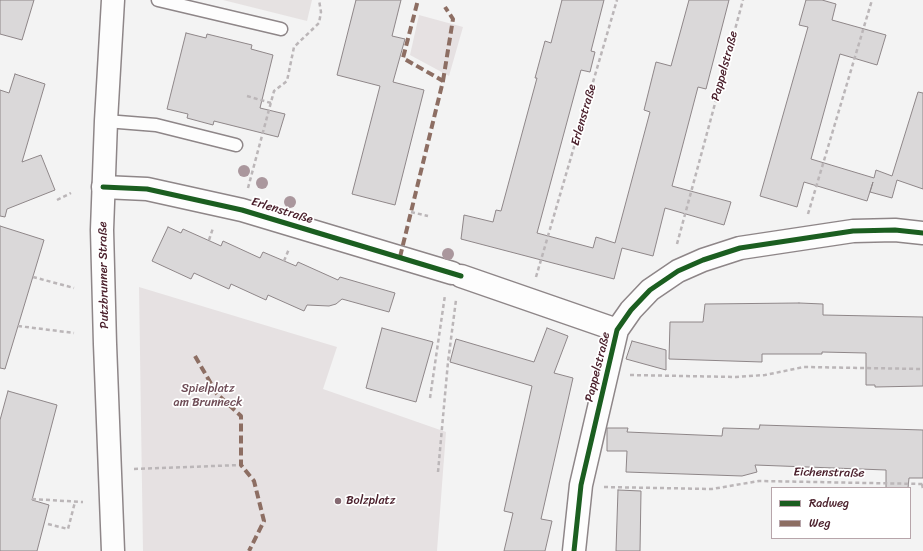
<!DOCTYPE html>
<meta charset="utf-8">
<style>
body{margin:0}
#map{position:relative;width:923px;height:551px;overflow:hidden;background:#f3f3f3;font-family:Sriracha,sans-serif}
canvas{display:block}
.legend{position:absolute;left:771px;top:487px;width:140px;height:52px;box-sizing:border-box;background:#fff;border:1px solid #b7a5aa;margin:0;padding:5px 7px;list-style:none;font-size:12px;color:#4a1f2b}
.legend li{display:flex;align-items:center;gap:8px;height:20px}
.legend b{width:20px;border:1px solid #b7a5aa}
</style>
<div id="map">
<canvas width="923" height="551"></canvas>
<ul class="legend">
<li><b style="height:5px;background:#1b5e20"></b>Radweg</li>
<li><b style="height:5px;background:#8d6e63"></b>Weg</li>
</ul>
</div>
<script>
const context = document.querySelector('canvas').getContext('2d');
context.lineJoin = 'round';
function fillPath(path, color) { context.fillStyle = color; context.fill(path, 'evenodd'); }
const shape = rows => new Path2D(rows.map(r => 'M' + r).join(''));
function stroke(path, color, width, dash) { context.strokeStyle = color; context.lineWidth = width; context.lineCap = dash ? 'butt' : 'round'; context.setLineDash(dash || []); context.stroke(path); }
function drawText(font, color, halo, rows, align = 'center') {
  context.font = font + ' Sriracha,sans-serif'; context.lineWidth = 3.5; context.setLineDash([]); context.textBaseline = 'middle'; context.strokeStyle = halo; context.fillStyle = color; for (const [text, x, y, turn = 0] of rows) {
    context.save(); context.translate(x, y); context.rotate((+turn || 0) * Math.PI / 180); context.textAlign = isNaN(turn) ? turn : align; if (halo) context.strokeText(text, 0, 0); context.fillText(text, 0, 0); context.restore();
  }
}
const built = shape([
 [223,0,312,0,307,21]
]);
const green = shape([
 [419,15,463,27,449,76,410,55],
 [139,287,337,347,323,389,446,432,437,551,143,551]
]);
const building = shape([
 [0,0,34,0,22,40,0,34,0,0],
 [356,0,401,0,392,36,405,39,393,82,424,90,395,205,352,194,380,86,337,75,356,0],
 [562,0,604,0,591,51,595,52,590,72,581,70,537,233,593,248,596,237,615,243,650,112,644,110,656,62,671,66,689,0,729,0,706,89,698,87,672,186,731,202,724,225,665,208,653,256,622,248,614,279,461,239,464,215,493,222,496,210,501,211,537,78,535,78,545,41,551,43,562,0],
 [806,0,822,0,836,4,832,20,886,35,877,65,840,54,811,159,874,178,876,170,892,176,918,92,923,93,923,189,897,180,892,198,870,192,873,182,867,201,804,182,797,207,760,196,808,27,799,25,806,0],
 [186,33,206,38,207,34,252,45,251,49,273,55,260,108,285,114,278,137,214,121,213,125,187,118,188,114,167,109,186,33],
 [15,74,45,84,22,162,41,155,55,190,7,209,5,217,0,216,0,90,9,93,15,74],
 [0,226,44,240,5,369,0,368,0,226],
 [168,227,181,233,183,229,221,246,223,241,260,258,263,252,296,266,298,262,338,280,340,277,395,293,389,312,342,299,336,304,329,306,307,305,304,311,268,295,266,300,231,284,229,289,194,273,191,279,152,261,168,227],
 [799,303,823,304,823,315,923,317,923,386,875,387,875,385,866,385,866,353,822,352,822,354,762,354,762,362,669,359,670,322,703,322,705,304,799,303],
 [382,328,433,342,416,402,366,388,382,328],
 [547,328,568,336,554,373,573,378,541,519,552,521,545,551,504,551,513,513,504,511,532,386,450,362,456,339,534,362,547,328],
 [632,341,666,350,666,370,626,359,632,341],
 [8,391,57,405,32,500,49,505,37,551,0,551,0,420,8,391],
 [760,425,923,430,923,478,909,478,908,488,886,488,886,470,755,465,757,472,742,476,626,472,627,451,607,451,607,428,628,428,627,432,722,436,723,428,759,429,760,425],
 [618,490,641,491,640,551,616,551,618,490]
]);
const path = shape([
 [247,96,271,103],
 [248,188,274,91,287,81,294,47,319,23,321,12,319,0],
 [57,200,71,193],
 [411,212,428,216],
 [808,214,872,0],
 [209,240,213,228],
 [677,244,743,0],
 [284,261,289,249],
 [33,277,74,288],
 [536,277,617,0],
 [18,326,74,333],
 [630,375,736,377,765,375,804,367,923,369],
 [430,398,445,295],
 [134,469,241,465],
 [438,472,448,362,456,300],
 [922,484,923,489],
 [604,487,712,489,759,481,923,484],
 [32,499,83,502],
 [48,524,68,529,75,502]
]);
const service = shape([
 [158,0,281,29],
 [106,121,156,125,236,145]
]);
const minor = shape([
 [103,187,147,189,242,210,452,273],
 [461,276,617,330],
 [574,551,581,485,617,330,631,310,650,290,678,271,703,260,740,248,853,231,895,230,923,233]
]);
const secondary = shape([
 [113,551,105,344,102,230,106,121,113,0]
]);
const quiet = shape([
 [443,81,453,19,445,7],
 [400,257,443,81,403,58,418,0],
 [195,356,217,394,241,416,241,465,254,481,264,521,249,551]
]);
const cycleway = shape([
 [103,187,147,189,242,210,461,276],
 [574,551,581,485,617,330,631,310,650,290,678,271,703,260,740,248,853,231,895,230,923,233]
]);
const trees = [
 [244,171],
 [262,183],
 [290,202],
 [448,254]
];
const markers = [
 [338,501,4,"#856971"]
];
const streetNames = [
 ["Pappelstraße",725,66,-75],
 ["Erlenstraße",584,115,-74],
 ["Erlenstraße",282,211,17],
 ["Putzbrunner Straße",104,275,-91],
 ["Pappelstraße",598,367,-76],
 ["Eichenstraße",829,473,1]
];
const parkNames = [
 ["Spielplatz",208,389],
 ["am Brunneck",208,403]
];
const poiNames = [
 ["Bolzplatz",346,501]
];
fillPath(built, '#e6e2e2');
fillPath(green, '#e6e1e2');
fillPath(building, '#dad8d9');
stroke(building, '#8e8688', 1);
stroke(service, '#8e8688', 15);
stroke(minor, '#8e8688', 25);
stroke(secondary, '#8e8688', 25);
stroke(path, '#bbb6b8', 2.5, [4, 3]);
stroke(service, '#fdfdfd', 12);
stroke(minor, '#fdfdfd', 22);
stroke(secondary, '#fdfdfd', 22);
stroke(quiet, '#8d6e63', 4, [8, 4]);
stroke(cycleway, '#1b5e20', 5);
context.fillStyle = '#aa979d';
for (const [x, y] of trees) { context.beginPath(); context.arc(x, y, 6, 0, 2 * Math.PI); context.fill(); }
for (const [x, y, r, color] of markers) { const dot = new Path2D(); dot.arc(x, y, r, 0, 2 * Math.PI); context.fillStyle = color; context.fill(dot); stroke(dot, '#fff', 1.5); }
drawText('12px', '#4a1f2b', '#fff', streetNames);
drawText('12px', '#6e4c56', '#fff', parkNames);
drawText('12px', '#4a1f2b', '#fff', poiNames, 'left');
</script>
